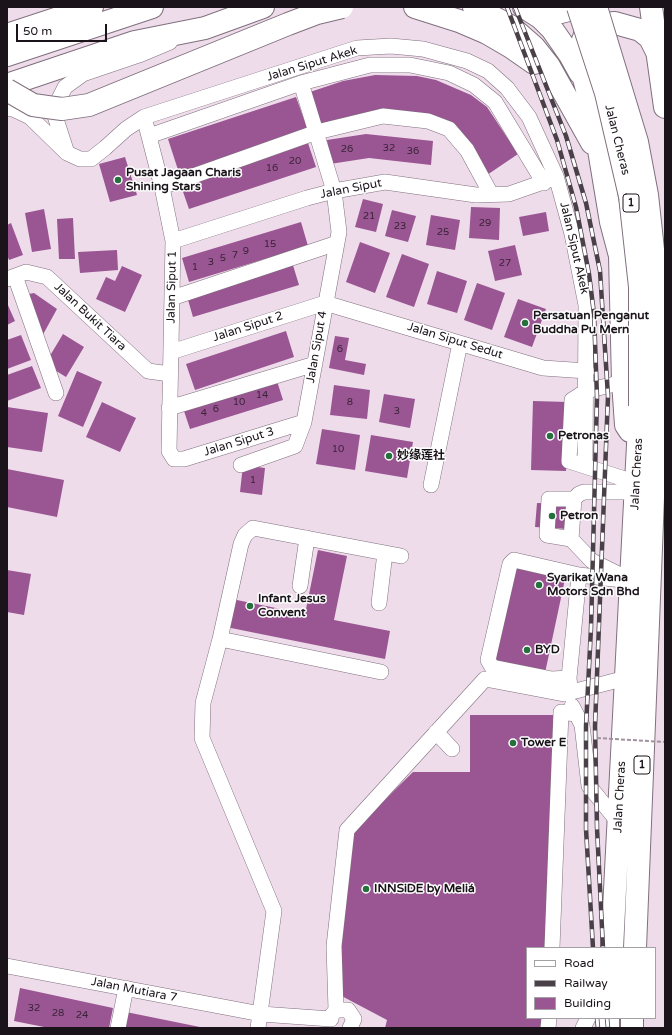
<!DOCTYPE html>
<meta charset="utf-8">
<style>
body{margin:0}
#map{position:relative;width:672px;height:1035px;overflow:hidden;background:#eedceb;font-family:"Varela Round",sans-serif}
canvas{display:block}
.frame{position:absolute;inset:0;border:8px solid #1a141a;pointer-events:none}
.legend{position:absolute;left:526px;top:947px;width:130px;height:72px;box-sizing:border-box;background:#fff;border:1px solid #a3a1a3;margin:0;padding:5px 7px;list-style:none;font-size:12px;color:#1a141a}
.legend li{display:flex;align-items:center;gap:8px;height:20px}
.legend b{width:20px;border:1px solid #a3a1a3}
.scale{position:absolute;left:16px;top:24px;width:91px;height:18px;box-sizing:border-box;border:2px solid #1a141a;border-top:0;padding-left:5px;font-size:12px;line-height:14px;white-space:nowrap;color:#1a141a;-webkit-text-stroke:3px #fff;paint-order:stroke}
</style>
<div id="map">
<canvas width="672" height="1035"></canvas>
<div class="frame"></div>
<ul class="legend">
<li><b style="height:5px;background:#fff"></b>Road</li>
<li><b style="height:5px;background:#494048"></b>Railway</li>
<li><b style="height:11px;background:#9a5593"></b>Building</li>
</ul>
<div class="scale">50 m</div>
</div>
<script>
const context = document.querySelector('canvas').getContext('2d');
context.lineJoin = 'round';
function fillPath(path, color) { context.fillStyle = color; context.fill(path, 'evenodd'); }
const shape = rows => new Path2D(rows.map(r => 'M' + r).join(''));
function stroke(path, color, width, dash) { context.strokeStyle = color; context.lineWidth = width; context.lineCap = dash ? 'butt' : 'round'; context.setLineDash(dash || []); context.stroke(path); }
function drawText(font, color, halo, rows, align = 'center') {
  context.font = font + ' "Varela Round","Noto Sans SC",sans-serif'; context.lineWidth = 3; context.setLineDash([]); context.textBaseline = 'middle'; context.strokeStyle = halo; context.fillStyle = color; for (const [text, x, y, turn = 0] of rows) {
    context.save(); context.translate(x, y); context.rotate((+turn || 0) * Math.PI / 180); context.textAlign = isNaN(turn) ? turn : align; if (halo) context.strokeText(text, 0, 0); context.fillText(text, 0, 0); context.restore();
  }
}
const building = shape([
 [375,75,417,76,436,80,471,95,487,107,518,154,487,175,427,118,320,131,307,93,343,81],
 [296,97,309,133,180,176,168,139],
 [366,134,433,141,431,165,369,158,330,164,327,140],
 [308,143,316,167,189,209,181,186],
 [125,157,137,195,110,202,99,164],
 [363,199,383,204,376,232,355,227],
 [471,207,500,208,499,240,469,238],
 [44,209,51,249,32,252,25,213],
 [392,210,416,216,408,242,385,236],
 [546,212,549,231,523,236,519,217],
 [431,215,460,220,455,250,426,245],
 [73,218,75,259,59,259,57,219],
 [301,222,308,246,189,282,182,258],
 [11,223,23,255,9,260,7,255,7,225],
 [360,242,390,253,375,293,346,282],
 [515,245,522,275,495,281,488,251],
 [117,250,118,270,80,273,78,252],
 [402,254,429,264,414,307,386,297],
 [292,262,299,285,193,317,186,293],
 [122,266,142,275,125,312,96,299,106,277,115,281],
 [437,271,467,281,457,313,427,304],
 [477,283,505,293,492,330,464,320],
 [34,293,57,309,40,340,24,295],
 [518,299,546,309,532,347,504,337],
 [7,303,15,321,7,325],
 [286,331,294,357,195,390,186,364],
 [63,334,84,347,66,377,45,364],
 [21,335,31,360,7,369,7,340],
 [335,336,349,338,345,360,366,364,364,375,329,368],
 [32,366,41,388,7,401,7,375],
 [77,371,102,382,83,427,58,416],
 [276,378,283,400,190,429,183,408],
 [334,385,370,390,367,419,330,415],
 [384,394,415,399,410,428,379,422],
 [533,401,568,402,566,471,531,470],
 [102,402,136,418,120,452,86,437],
 [7,407,48,413,42,452,7,447],
 [322,429,360,435,355,470,316,464],
 [371,435,413,442,407,478,365,471],
 [243,465,265,468,262,495,240,492],
 [7,469,64,480,57,517,7,507],
 [537,503,569,504,568,529,535,527],
 [318,550,347,556,334,620,390,631,385,659,226,627,232,599,305,614],
 [515,568,565,579,545,673,495,662],
 [7,570,31,574,24,615,7,612],
 [470,715,557,715,549,948,527,948,527,1018,546,1018,545,1028,385,1028,387,1020,336,993,349,835,413,772,470,772],
 [20,988,113,1008,109,1028,49,1028,14,1021],
 [126,1012,200,1027,200,1028,122,1028]
]);
const minor = shape([
 [7,108,13,109,30,117,67,153,80,159,91,159,105,148,126,129,144,117,357,48,391,46,423,49,467,61,488,71,507,88,529,117,556,176,572,234,586,305,585,465],
 [144,117,162,187,173,241,169,451,174,459,184,459,304,422],
 [149,136,301,83,370,65,410,65,449,73,474,85,495,102,544,183],
 [66,150,55,116,56,105,65,87,83,74,139,55,170,42],
 [162,187,317,132,383,116,428,121,449,129,467,150,491,194],
 [173,241,307,198,334,191,385,182,476,195,509,194,552,179],
 [15,276,56,393],
 [7,279,26,272,47,277,148,371,170,374],
 [172,298,337,243],
 [171,352,325,303,543,368,587,371],
 [623,382,586,391,572,400,569,461,637,483],
 [169,408,315,364],
 [241,465,295,446,304,422,339,232,334,191,301,83],
 [431,485,460,343],
 [574,499,549,499,547,535,571,539,592,561,622,576],
 [571,539,574,499,579,494,584,492,636,492],
 [300,586,307,538],
 [379,603,385,553],
 [220,639,241,544,245,535,253,528,401,556],
 [569,678,552,679,492,667,488,660,510,564,514,560,579,575,631,581],
 [570,687,569,678,579,575],
 [572,706,582,725,589,786,619,823],
 [436,732,452,749],
 [552,948,561,712,576,714],
 [7,966,261,1014,331,1019],
 [336,1010,334,946,347,830,485,679,564,694,626,678],
 [331,1016,336,1010,348,1010,354,1019,350,1028],
 [118,1028,126,988],
 [258,1028,274,911,202,738,203,703,220,639,381,672],
 [548,1028,549,1018],
 [583,1028,588,1018]
]);
const highway = shape([
 [415,7,459,21,487,33,511,47,534,63],
 [474,7,510,26,534,47,549,66,592,143],
 [524,7,541,18,552,29,570,55,580,73],
 [531,7,561,12,580,7],
 [651,7,665,107],
 [7,35,92,7],
 [7,55,152,7],
 [7,85,135,42,205,28,263,7],
 [630,431,626,425,623,382,620,256,611,222,592,108,579,60,580,48,585,35,593,28,603,24,615,23,640,30,650,38,658,54],
 [612,948,640,406],
 [635,948,657,397],
 [608,1028,608,1018],
 [632,1028,632,1018]
]);
const rail = shape([
 [507,7,557,140,576,207,589,274,594,314,597,397,591,628,586,726,586,829,593,948],
 [515,7,566,136,586,203,600,271,608,396,595,726,597,828,603,948],
 [597,1018,598,1028],
 [607,1018,608,1028]
]);
const pathBridge = shape([
 [597,738,665,742]
]);
const highwayBridge = shape([
 [578,7,606,93,630,196,640,287,640,406],
 [596,7,637,142,647,195,657,286,659,337,657,397],
 [7,90,33,105,47,107,62,109,89,105,288,24,317,13,342,7]
]);
const markers = [
 [118,180,4,"#26703d"],
 [525,323,4,"#26703d"],
 [550,436,4,"#26703d"],
 [389,456,4,"#26703d"],
 [552,516,4,"#26703d"],
 [539,585,4,"#26703d"],
 [250,606,4,"#26703d"],
 [527,650,4,"#26703d"],
 [513,743,4,"#26703d"],
 [366,889,4,"#26703d"]
];
const numberNames = [
 ["32",389,148],
 ["26",347,149],
 ["36",413,151],
 ["20",295,161],
 ["16",272,168],
 ["21",369,216],
 ["29",485,223],
 ["23",400,226],
 ["25",443,232],
 ["15",270,244],
 ["9",246,251],
 ["7",235,255],
 ["5",223,258],
 ["3",211,262],
 ["27",505,263],
 ["1",195,267],
 ["6",340,349],
 ["14",262,395],
 ["10",239,402],
 ["8",350,402],
 ["6",216,409],
 ["3",397,411],
 ["4",204,413],
 ["10",338,449],
 ["1",253,480],
 ["32",34,1008],
 ["28",58,1013],
 ["24",82,1015]
];
const shields = [
 [631,203,16],
 [642,765,16]
];
const shieldNames = [
 ["1",631,203],
 ["1",642,765]
];
const streetNames = [
 ["Jalan Siput Akek",312,64,-17],
 ["Jalan Cheras",617,140,76],
 ["Jalan Siput",351,189,-11],
 ["Jalan Siput Akek",574,248,77],
 ["Jalan Siput 1",172,287,-89],
 ["Jalan Bukit Tiara",90,317,43],
 ["Jalan Siput 2",248,327,-18],
 ["Jalan Siput Sedut",455,341,17],
 ["Jalan Siput 4",317,347,-80],
 ["Jalan Siput 3",239,442,-17],
 ["Jalan Cheras",637,474,-87],
 ["Jalan Cheras",620,797,-87],
 ["Jalan Mutiara 7",134,990,11]
];
const poiNames = [
 ["Pusat Jagaan Charis",126,173],
 ["Shining Stars",126,187],
 ["Persatuan Penganut",533,316],
 ["Buddha Pu Mern",533,330],
 ["Petronas",558,436],
 ["妙缘莲社",397,456],
 ["Petron",560,516],
 ["Syarikat Wana",547,578],
 ["Motors Sdn Bhd",547,592],
 ["Infant Jesus",258,599],
 ["Convent",258,613],
 ["BYD",535,650],
 ["Tower E",521,743],
 ["INNSiDE by Meliá",374,889]
];
fillPath(building, '#9a5593');
stroke(minor, '#80707e', 16);
stroke(highway, '#80707e', 24);
stroke(minor, '#fff', 15);
stroke(highway, '#fff', 22);
stroke(rail, '#494048', 4.5);
stroke(rail, '#fff', 3, [9]);
stroke(highwayBridge, '#80707e', 24, []);
stroke(pathBridge, '#a0929e', 2, [4, 2]);
stroke(highwayBridge, '#fff', 22);
for (const [x, y, r, color] of markers) { const dot = new Path2D(); dot.arc(x, y, r, 0, 2 * Math.PI); context.fillStyle = color; context.fill(dot); stroke(dot, '#fff', 1.5); }
drawText('10px', '#3a2438', null, numberNames);
for (const [x, y, w] of shields) { const box = new Path2D(); box.roundRect(x - w / 2, y - 9, w, 18, 3); context.fillStyle = '#fff'; context.fill(box); stroke(box, '#1a141a', 1); }
drawText('bold 11px', '#1a141a', null, shieldNames);
drawText('12px', '#1a141a', '#fff', streetNames);
drawText('bold 12px', '#1a141a', '#fff', poiNames, 'left');
</script>
